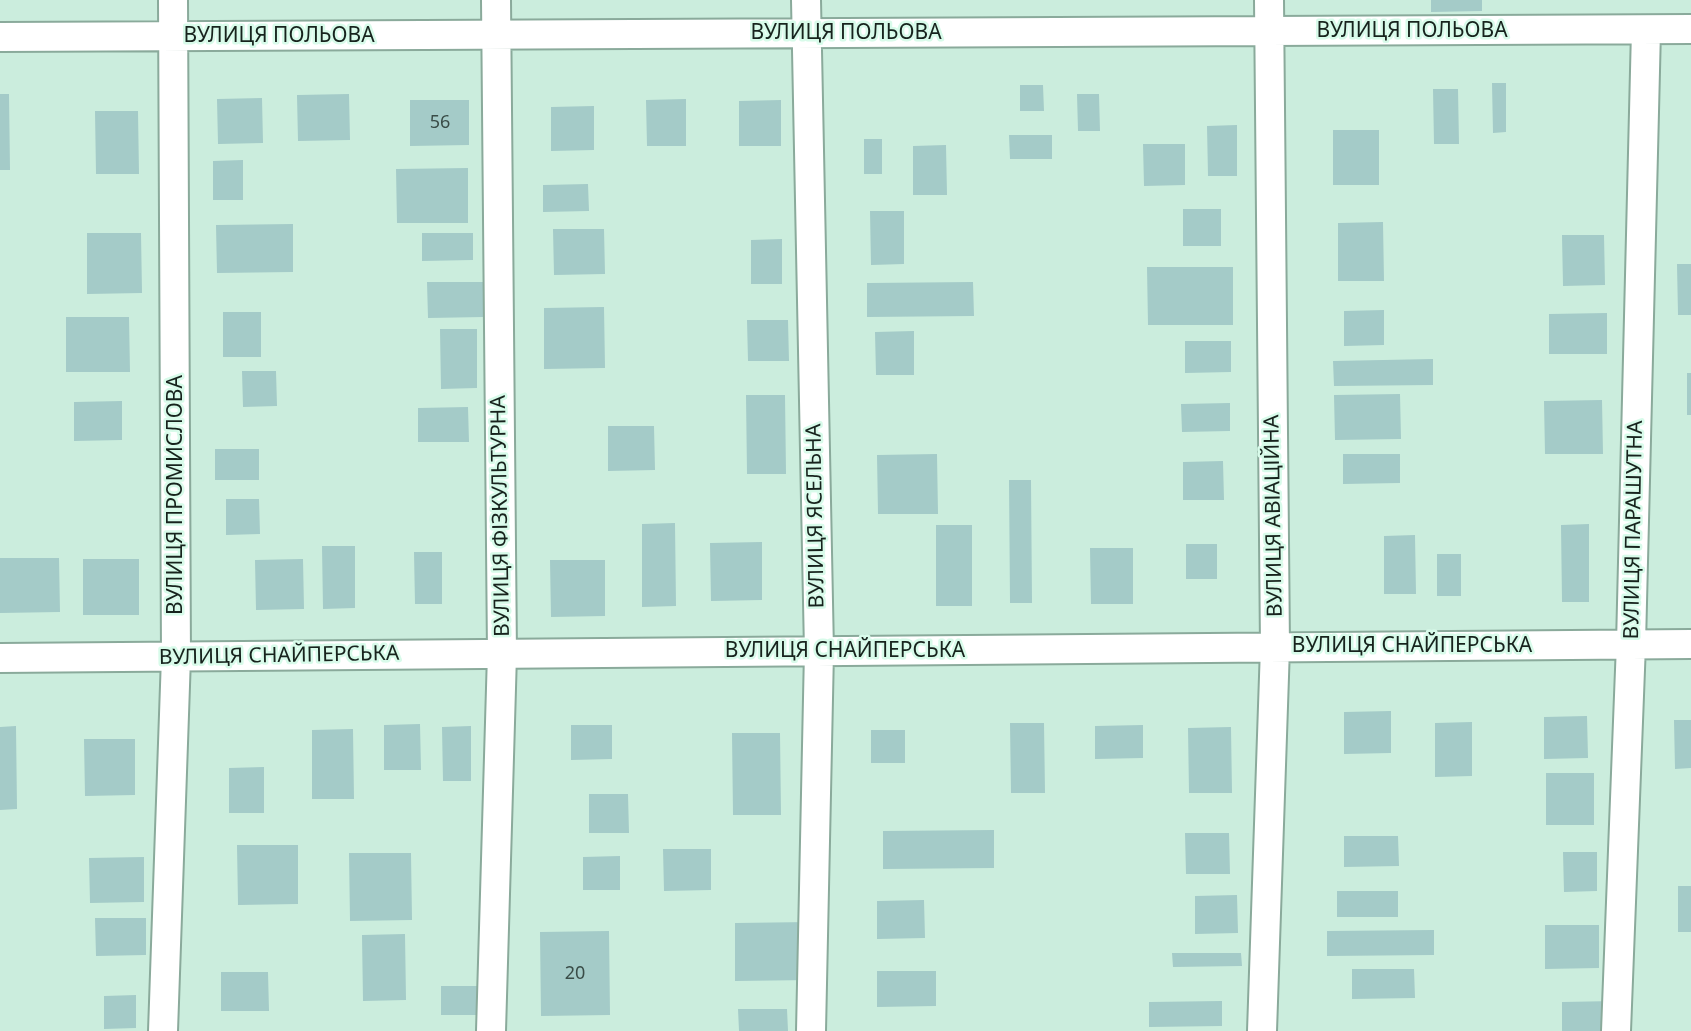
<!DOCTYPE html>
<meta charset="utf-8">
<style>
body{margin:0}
canvas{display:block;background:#cbeddd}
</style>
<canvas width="1691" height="1031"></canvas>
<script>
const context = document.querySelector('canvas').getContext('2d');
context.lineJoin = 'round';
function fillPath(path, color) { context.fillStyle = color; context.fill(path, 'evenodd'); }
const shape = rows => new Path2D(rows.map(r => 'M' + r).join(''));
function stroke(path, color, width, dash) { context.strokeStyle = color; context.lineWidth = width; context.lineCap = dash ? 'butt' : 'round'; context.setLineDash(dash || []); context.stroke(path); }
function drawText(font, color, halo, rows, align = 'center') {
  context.font = font + ' "Noto Sans",sans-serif'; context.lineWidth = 5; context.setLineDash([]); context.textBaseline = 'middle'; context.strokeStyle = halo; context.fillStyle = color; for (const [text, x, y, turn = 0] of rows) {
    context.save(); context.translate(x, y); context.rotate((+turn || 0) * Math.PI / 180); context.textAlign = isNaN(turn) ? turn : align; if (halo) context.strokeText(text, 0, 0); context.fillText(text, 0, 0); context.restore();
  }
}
const building = shape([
 [1431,0,1482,0,1482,11,1431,12],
 [1492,83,1506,83,1506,132,1493,133],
 [1020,85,1043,85,1044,111,1020,111],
 [1433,89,1458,89,1459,144,1434,144],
 [0,94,9,94,10,170,0,170],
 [349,94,350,140,298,141,297,95],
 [1077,94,1099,94,1100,131,1078,131],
 [262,98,263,143,218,144,217,99],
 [686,99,686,146,647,146,646,100],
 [410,100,469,100,469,145,410,146],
 [781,100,781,146,739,146,739,101],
 [594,106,594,150,551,151,551,107],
 [95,111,138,111,139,174,96,174],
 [1237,125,1237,176,1208,176,1207,126],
 [1333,130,1379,130,1379,185,1333,185],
 [1009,135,1052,135,1052,159,1010,159],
 [864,139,882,139,882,174,864,174],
 [1143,144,1185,144,1185,185,1144,186],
 [946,145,947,195,913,195,913,146],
 [243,160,243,200,213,200,213,161],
 [468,168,468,223,397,223,396,169],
 [588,184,589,211,543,212,543,185],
 [1183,209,1221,209,1221,246,1183,246],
 [870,211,904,211,904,264,871,265],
 [1383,222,1384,281,1338,281,1338,223],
 [293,224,293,272,217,273,216,225],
 [553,229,604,229,605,274,554,275],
 [87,233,141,233,142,293,87,294],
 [422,233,473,233,473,260,422,261],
 [1562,235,1604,235,1605,285,1563,286],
 [782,239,782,284,751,284,751,240],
 [1677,264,1691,264,1691,315,1678,315],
 [1147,267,1233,267,1233,325,1148,325],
 [427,282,484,282,484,317,428,318],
 [973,282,974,316,867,317,867,283],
 [604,307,605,368,544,369,544,308],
 [1384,310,1384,345,1344,346,1344,311],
 [223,312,261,312,261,357,223,357],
 [1607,313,1607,354,1549,354,1549,314],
 [66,317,129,317,130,372,66,372],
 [747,320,788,320,789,361,748,361],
 [440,329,477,329,477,388,441,389],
 [914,331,914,375,876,375,875,332],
 [1185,341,1231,341,1231,372,1185,373],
 [1433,359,1433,385,1334,386,1333,361],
 [242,371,276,371,277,406,243,407],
 [1687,373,1691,373,1691,415,1687,415],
 [1400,394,1401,439,1335,440,1334,395],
 [746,395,785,395,786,474,747,474],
 [1602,400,1603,454,1545,454,1544,401],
 [122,401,122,440,74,441,74,402],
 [1230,403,1230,431,1182,432,1181,404],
 [468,407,469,442,418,442,418,408],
 [608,426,654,426,655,470,608,471],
 [215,449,259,449,259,480,215,480],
 [937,454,938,514,878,514,877,455],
 [1343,454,1400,454,1400,483,1343,484],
 [1223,461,1224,500,1183,500,1183,462],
 [1009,480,1031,480,1032,603,1010,603],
 [226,499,259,499,260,534,226,535],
 [675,523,676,606,642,607,642,524],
 [1589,524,1589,602,1562,602,1561,525],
 [936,525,972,525,972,606,936,606],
 [1415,535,1416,594,1384,594,1384,536],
 [762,542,762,600,711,601,710,543],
 [1186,544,1217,544,1217,579,1186,579],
 [322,546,355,546,355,608,323,609],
 [1090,548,1133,548,1133,604,1091,604],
 [414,552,442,552,442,604,415,604],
 [1437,554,1461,554,1461,596,1437,596],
 [0,558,59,558,60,612,0,613],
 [83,559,139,559,139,615,83,615],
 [303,559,304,609,256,610,255,560],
 [550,560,605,560,605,616,551,617],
 [1391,711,1391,753,1344,754,1344,712],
 [1587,716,1588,758,1544,759,1544,717],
 [1674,720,1691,720,1691,768,1675,769],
 [1472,722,1472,776,1435,777,1435,723],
 [1010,723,1044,723,1045,793,1011,793],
 [420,724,421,770,384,770,384,725],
 [571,725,612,725,612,759,571,760],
 [1143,725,1143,758,1095,759,1095,726],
 [16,726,17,809,0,810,0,727],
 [471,726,471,781,443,781,442,727],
 [1231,727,1232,793,1189,793,1188,728],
 [353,729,354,799,312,799,312,730],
 [871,730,905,730,905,763,871,763],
 [732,733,780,733,781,815,733,815],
 [84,739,135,739,135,795,85,796],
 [264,767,264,813,229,813,229,768],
 [1546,773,1594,773,1594,825,1546,825],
 [589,794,628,794,629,833,589,833],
 [994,830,994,868,883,869,883,831],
 [1185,833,1229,833,1230,874,1186,874],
 [1344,836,1398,836,1399,866,1344,867],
 [237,845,298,845,298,904,238,905],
 [663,849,711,849,711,890,664,891],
 [1563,852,1597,852,1597,891,1564,892],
 [349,853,411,853,412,920,350,921],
 [620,856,620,890,583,890,583,857],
 [144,857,144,902,90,903,89,858],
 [1678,886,1691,886,1691,932,1678,932],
 [1337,891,1398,891,1398,917,1337,917],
 [1237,895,1238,933,1195,934,1195,896],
 [924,900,925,938,877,939,877,901],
 [95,918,146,918,146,955,96,956],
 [810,922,811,980,735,981,735,923],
 [1545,925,1599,925,1599,968,1545,969],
 [1434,930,1434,955,1327,956,1327,931],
 [609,931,610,1015,541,1016,540,932],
 [405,934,406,1000,363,1001,362,935],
 [1172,953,1241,953,1242,966,1173,967],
 [1352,969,1414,969,1415,998,1352,999],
 [877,971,936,971,936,1006,877,1007],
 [221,972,268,972,269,1011,221,1011],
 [441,986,486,986,487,1015,441,1015],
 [136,995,136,1028,104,1029,104,996],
 [1222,1001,1222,1026,1149,1027,1149,1002],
 [1615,1001,1615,1031,1562,1031,1562,1002],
 [738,1009,787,1009,788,1031,739,1031]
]);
const minor = shape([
 [806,0,819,651,811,1031],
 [0,37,1691,29],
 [0,658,1691,644],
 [163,1031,176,657,173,0],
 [491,1031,502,654,496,0],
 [1262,1031,1275,647,1269,0],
 [1616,1031,1631,644,1646,30]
]);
const numberNames = [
 ["56",440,123],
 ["20",575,974]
];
const streetNames = [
 ["ВУЛИЦЯ ПОЛЬОВА",1412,31],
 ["ВУЛИЦЯ ПОЛЬОВА",846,33],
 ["ВУЛИЦЯ ПОЛЬОВА",279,36],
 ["ВУЛИЦЯ ПРОМИСЛОВА",176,495,-90],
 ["ВУЛИЦЯ ФІЗКУЛЬТУРНА",501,516,-91],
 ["ВУЛИЦЯ ЯСЕЛЬНА",816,516,-91],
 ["ВУЛИЦЯ АВІАЦІЙНА",1274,516,-91],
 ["ВУЛИЦЯ ПАРАШУТНА",1634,530,-89],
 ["ВУЛИЦЯ СНАЙПЕРСЬКА",1412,646],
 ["ВУЛИЦЯ СНАЙПЕРСЬКА",845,651],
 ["ВУЛИЦЯ СНАЙПЕРСЬКА",279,656,-1]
];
fillPath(building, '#a4cbc8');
stroke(minor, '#8aaa9b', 32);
stroke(minor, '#fff', 28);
drawText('18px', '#3a4d48', null, numberNames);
drawText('21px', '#17231d', '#d8fbea', streetNames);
</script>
